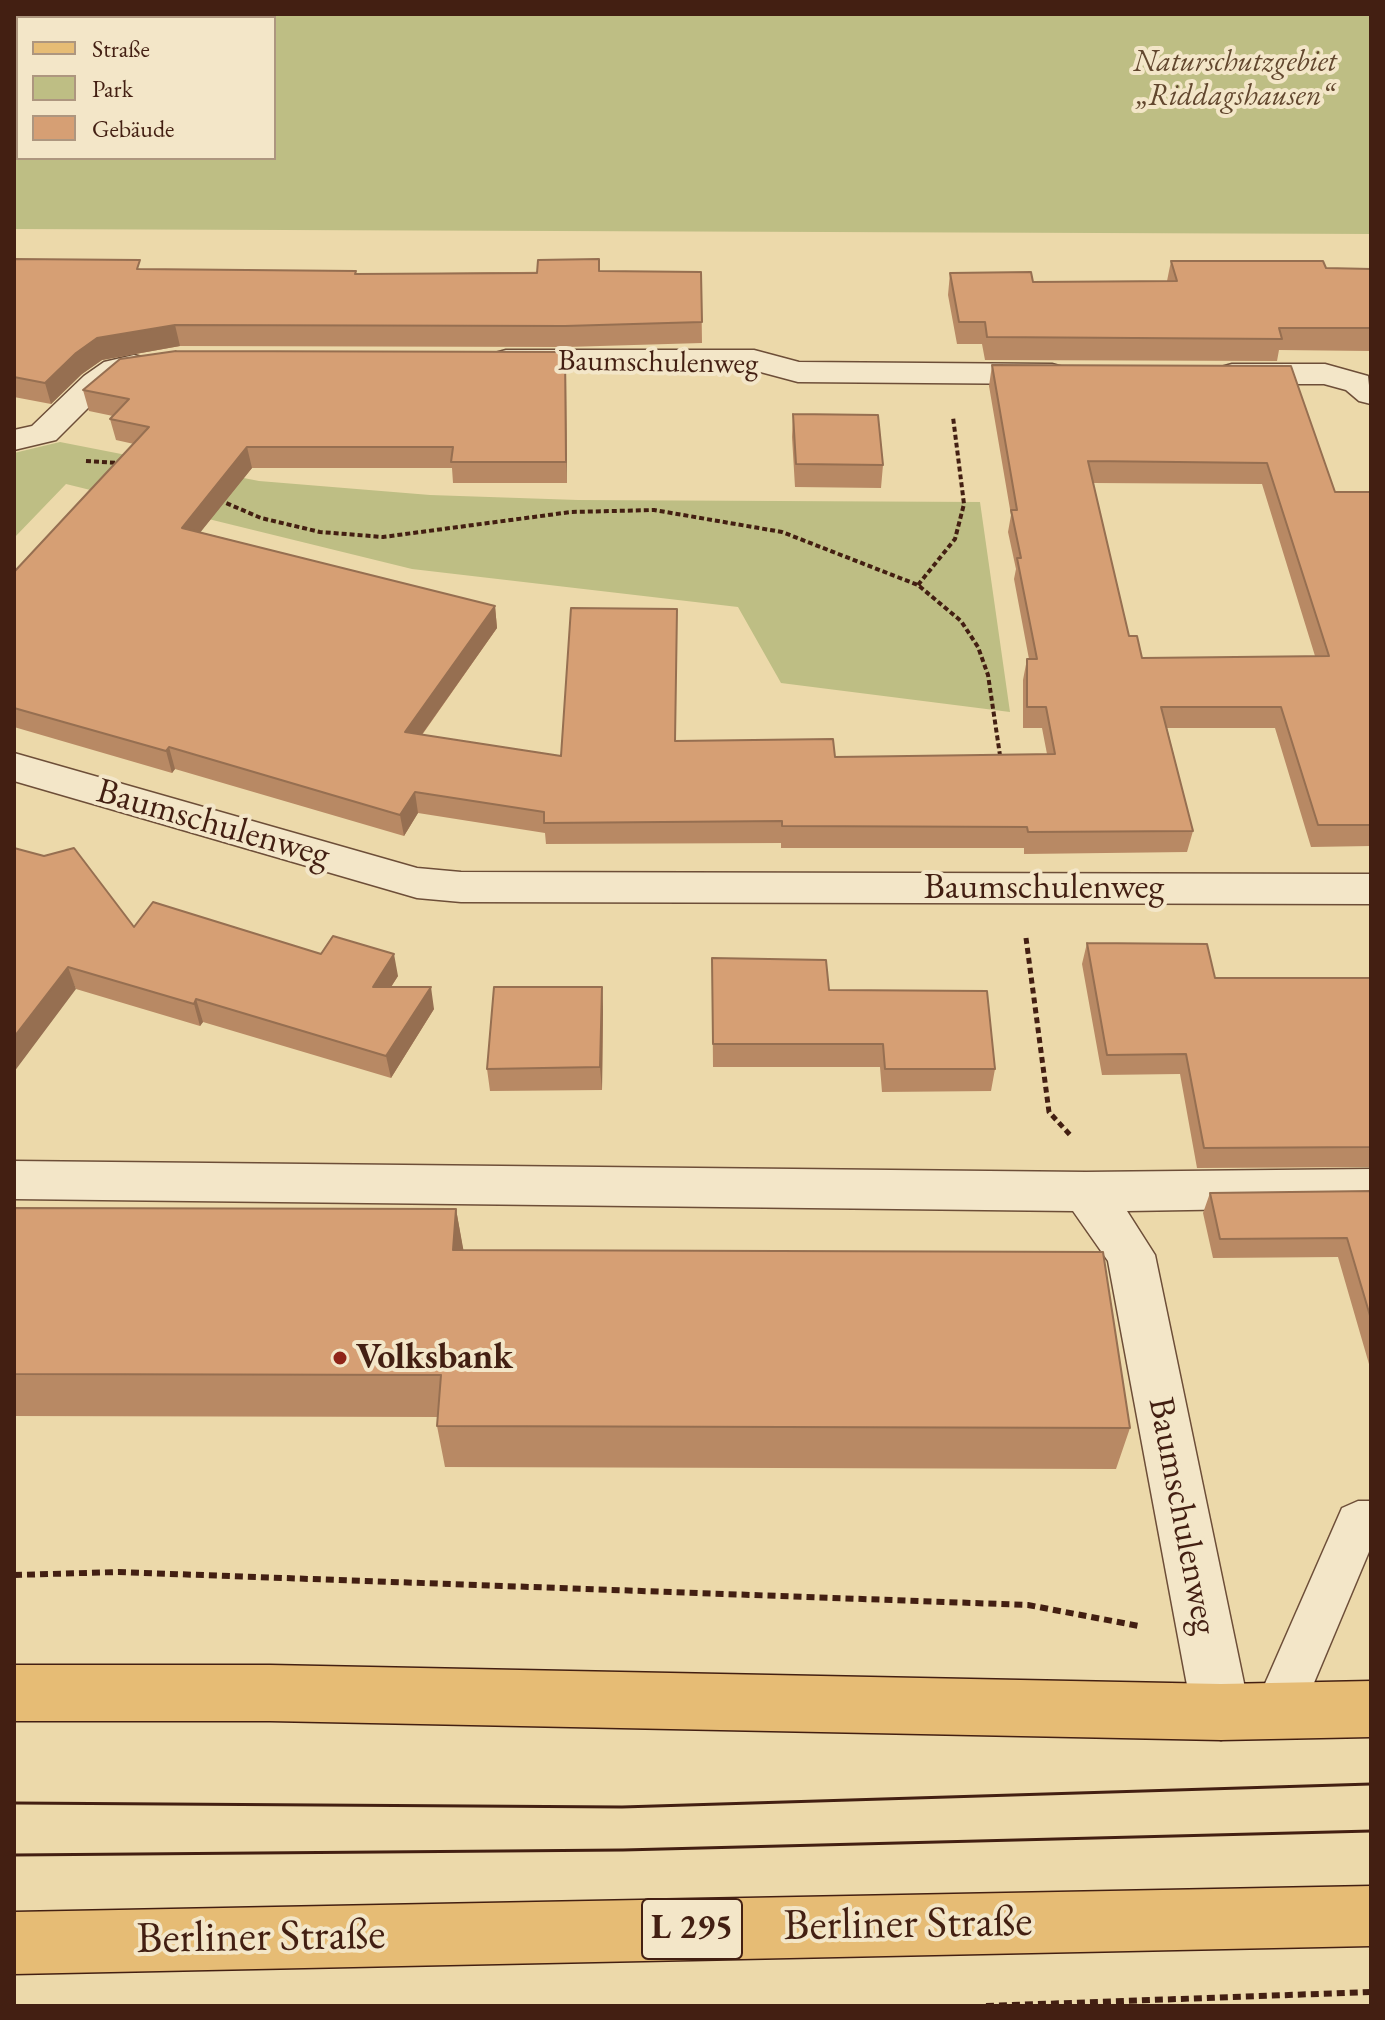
<!DOCTYPE html>
<meta charset="utf-8">
<style>
body{margin:0}
#map{position:relative;width:1385px;height:2020px;overflow:hidden;background:#ecd9aa;font-family:"EB Garamond",serif}
canvas{display:block}
.frame{position:absolute;inset:0;border:16px solid #431f12;pointer-events:none}
.legend{position:absolute;left:16px;top:16px;width:260px;height:144px;box-sizing:border-box;background:#f3e6c8;border:2px solid #ad967f;margin:0;padding:10px 14px;list-style:none;font-size:24px;color:#431f12}
.legend li{display:flex;align-items:center;gap:16px;height:40px}
.legend b{width:40px;border:2px solid #ad967f}
</style>
<div id="map">
<canvas width="1385" height="2020"></canvas>
<div class="frame"></div>
<ul class="legend">
<li><b style="height:10px;background:#e6bc75"></b>Straße</li>
<li><b style="height:22px;background:#bebe84"></b>Park</li>
<li><b style="height:22px;background:#d69f74"></b>Gebäude</li>
</ul>
</div>
<script>
const context = document.querySelector('canvas').getContext('2d');
context.lineJoin = 'round';
function fillPath(path, color) { context.fillStyle = color; context.fill(path, 'evenodd'); }
const shape = rows => new Path2D(rows.map(r => 'M' + r).join(''));
function stroke(path, color, width, dash) { context.strokeStyle = color; context.lineWidth = width; context.lineCap = dash ? 'butt' : 'round'; context.setLineDash(dash || []); context.stroke(path); }
function drawText(font, color, halo, rows, align = 'center') {
  context.font = font + ' "EB Garamond",serif'; context.lineWidth = 8; context.setLineDash([]); context.textBaseline = 'middle'; context.strokeStyle = halo; context.fillStyle = color; for (const [text, x, y, turn = 0] of rows) {
    context.save(); context.translate(x, y); context.rotate((+turn || 0) * Math.PI / 180); context.textAlign = isNaN(turn) ? turn : align; if (halo) context.strokeText(text, 0, 0); context.fillText(text, 0, 0); context.restore();
  }
}
const green = shape([
 [14,14,1371,14,1371,234,14,229],
 [18,18,274,18,274,158,18,158],
 [60,442,259,481,430,495,578,500,980,502,1010,712,781,683,738,607,412,569,66,484,14,538,14,453]
]);
const pathFar2 = shape([
 [86,461,120,463],
 [219,500,261,518,320,532,383,537,571,512,654,510,782,532,918,585,961,621,978,647,988,675,1001,762],
 [918,585,955,539,964,504,953,417]
]);
const pathFar1 = shape([
 [1026,938,1049,1112,1072,1137]
]);
const path = shape([
 [14,1575,118,1572,1028,1605,1139,1626],
 [986,2006,1371,1992]
]);
const lane = shape([
 [1358,1501,1371,1501,1371,1547,1295,1728,1278,1735,1261,1728,1253,1711,1342,1508,1358,1501]
]);
const street = shape([
 [506,350,754,350,799,362,1052,364,1063,367,1068,374,1063,381,1052,384,798,382,753,370,506,370,495,367,490,360,495,353,506,350],
 [134,355,145,358,150,365,145,372,126,376,106,390,56,440,14,450,14,430,32,426,84,376,104,362,134,355],
 [1232,364,1325,364,1368,376,1371,404,1359,401,1346,390,1324,384,1232,384,1221,381,1216,374,1221,367,1232,364],
 [14,753,417,868,461,872,1371,874,1371,904,461,902,417,898,14,781,14,753],
 [14,1161,1086,1172,1371,1169,1371,1207,1127,1211,1155,1255,1250,1712,1241,1732,1221,1740,1201,1732,1192,1712,1108,1261,1073,1211,14,1199,14,1161]
]);
const primary = shape([
 [14,1665,270,1665,1221,1684,1371,1681,1371,1737,1221,1740,270,1721,14,1721,14,1665],
 [1371,1886,1371,1946,14,1974,14,1912,1371,1886]
]);
const tram = shape([
 [14,1803,622,1807,1371,1784],
 [14,1855,623,1850,1371,1831]
]);
const wall = shape([
 [14,259,142,269,356,274,600,271,701,272,702,343,566,347,180,346,102,360,82,374,51,404,14,397],
 [1171,261,1326,268,1371,269,1371,351,1279,350,1277,361,985,360,982,344,957,344,948,295,950,273,1033,282,1167,281],
 [565,352,567,483,453,483,452,468,252,468,200,532,495,606,497,628,422,735,561,756,676,741,835,757,1047,754,1042,728,1023,728,1023,680,1027,659,1029,659,1014,579,1016,569,1008,532,1011,515,989,386,992,365,1291,366,1335,492,1371,492,1371,846,1311,847,1275,728,1167,728,1193,831,1187,852,1024,854,1024,848,781,848,781,843,546,844,545,833,418,813,404,836,175,769,172,773,14,727,14,572,134,444,116,440,110,419,113,416,89,411,83,390],
 [1093,483,1262,484,1315,656,1142,658,1129,636],
 [793,414,883,465,881,488,795,487,792,437],
 [14,848,134,927,321,954,398,976,391,987,434,1009,391,1078,203,1022,200,1026,76,989],
 [1087,943,1215,978,1371,978,1371,1167,1197,1168,1180,1074,1102,1075,1082,964],
 [712,958,829,990,995,1069,991,1091,882,1092,880,1067,713,1067],
 [602,987,603,1010,602,1090,490,1091,487,1069],
 [1371,1191,1371,1371,1338,1257,1213,1258,1203,1213,1210,1193],
 [14,1208,456,1209,463,1250,1130,1428,1116,1469,445,1467,437,1426,437,1417,14,1416]
]);
const shadedWall = shape([
 [175,325,180,346,102,360,82,374,51,404,45,383,76,353,97,338],
 [565,352,566,373,567,483,566,462],
 [247,447,252,468,187,549,182,528],
 [495,606,497,628,408,754,405,732],
 [169,747,175,769,172,773,166,751],
 [415,792,418,813,404,836,400,815],
 [394,954,398,976,377,1009,373,987],
 [68,967,76,989,14,1072,14,1037],
 [431,987,434,1009,391,1078,386,1056],
 [602,987,603,1010,602,1090,600,1067],
 [196,999,203,1022,200,1026,194,1004],
 [456,1209,464,1253,453,1250]
]);
const building = shape([
 [14,259,140,260,137,269,356,271,355,274,537,273,538,260,599,259,599,271,701,272,702,322,565,326,175,325,97,338,76,353,45,383,14,377,14,259],
 [1171,261,1323,261,1326,268,1371,269,1371,328,1279,328,1282,339,987,337,985,322,959,322,950,273,1031,272,1033,282,1177,281,1171,261],
 [176,351,565,352,566,462,451,462,453,447,247,447,182,528,495,606,405,732,561,756,571,608,677,609,675,741,833,739,835,757,1055,754,1046,707,1027,707,1027,659,1037,659,1017,558,1021,558,1011,510,1017,510,992,365,1291,366,1335,492,1371,492,1371,825,1318,825,1281,707,1161,707,1193,831,1028,832,1027,827,782,826,782,821,544,823,544,812,415,792,400,815,169,747,166,751,14,708,14,572,149,427,110,419,129,399,83,390,120,359,176,351],
 [1088,461,1267,463,1329,656,1142,658,1137,636,1129,636,1088,461],
 [793,414,878,415,883,465,796,464,793,414],
 [14,848,44,856,74,848,134,927,153,902,321,954,333,936,394,954,373,987,431,987,386,1056,196,999,194,1004,68,967,14,1037,14,848],
 [1087,943,1207,944,1215,978,1371,978,1371,1147,1204,1148,1186,1054,1107,1055,1087,943],
 [712,958,826,960,829,990,987,991,995,1069,885,1069,883,1044,713,1044,712,958],
 [494,987,602,987,600,1067,487,1069,494,987],
 [1371,1191,1371,1319,1347,1238,1220,1239,1210,1193,1371,1191],
 [14,1208,456,1209,453,1250,1103,1252,1130,1428,437,1426,441,1375,14,1374,14,1208]
]);
const markers = [
 [340,1358,8,"#8f2418"]
];
const farParknames = [
 ["Naturschutzgebiet",1235,63],
 ["„Riddagshausen“",1235,97]
];
const farStreetnames = [
 ["Baumschulenweg",658,363,1]
];
const shields = [
 [692,1929,100]
];
const shieldNames = [
 ["L 295",692,1929]
];
const streetNames = [
 ["Baumschulenweg",213,824,16],
 ["Baumschulenweg",1044,888],
 ["Baumschulenweg",1182,1516,79]
];
const poiNames = [
 ["Volksbank",356,1358]
];
const nearStreetnames = [
 ["Berliner Straße",908,1925,-1],
 ["Berliner Straße",261,1938,-1]
];
fillPath(green, '#bebe84');
stroke(lane, '#6d4e38', 3);
stroke(street, '#6d4e38', 3);
stroke(primary, '#431f12', 3);
stroke(pathFar2, '#431f12', 4, [5, 3]);
stroke(pathFar1, '#431f12', 5, [6, 4]);
stroke(path, '#431f12', 6, [8, 5]);
fillPath(lane, '#f3e6c8');
fillPath(street, '#f3e6c8');
fillPath(primary, '#e6bc75');
stroke(tram, '#431f12', 3);
fillPath(wall, '#b88964');
fillPath(shadedWall, '#966f51');
fillPath(building, '#d69f74');
stroke(building, '#966f51', 2);
for (const [x, y, r, color] of markers) { const dot = new Path2D(); dot.arc(x, y, r, 0, 2 * Math.PI); context.fillStyle = color; context.fill(dot); stroke(dot, '#f3e6c8', 3); }
drawText('italic 30px', '#62472e', '#f3e6c8', farParknames);
drawText('30px', '#431f12', '#f3e6c8', farStreetnames);
for (const [x, y, w] of shields) { const box = new Path2D(); box.roundRect(x - w / 2, y - 30, w, 60, 6); context.fillStyle = '#f3e6c8'; context.fill(box); stroke(box, '#431f12', 2); }
drawText('bold 34px', '#431f12', null, shieldNames);
drawText('36px', '#431f12', '#f3e6c8', streetNames);
drawText('bold 36px', '#431f12', '#f3e6c8', poiNames, 'left');
drawText('44px', '#431f12', '#f3e6c8', nearStreetnames);
</script>
